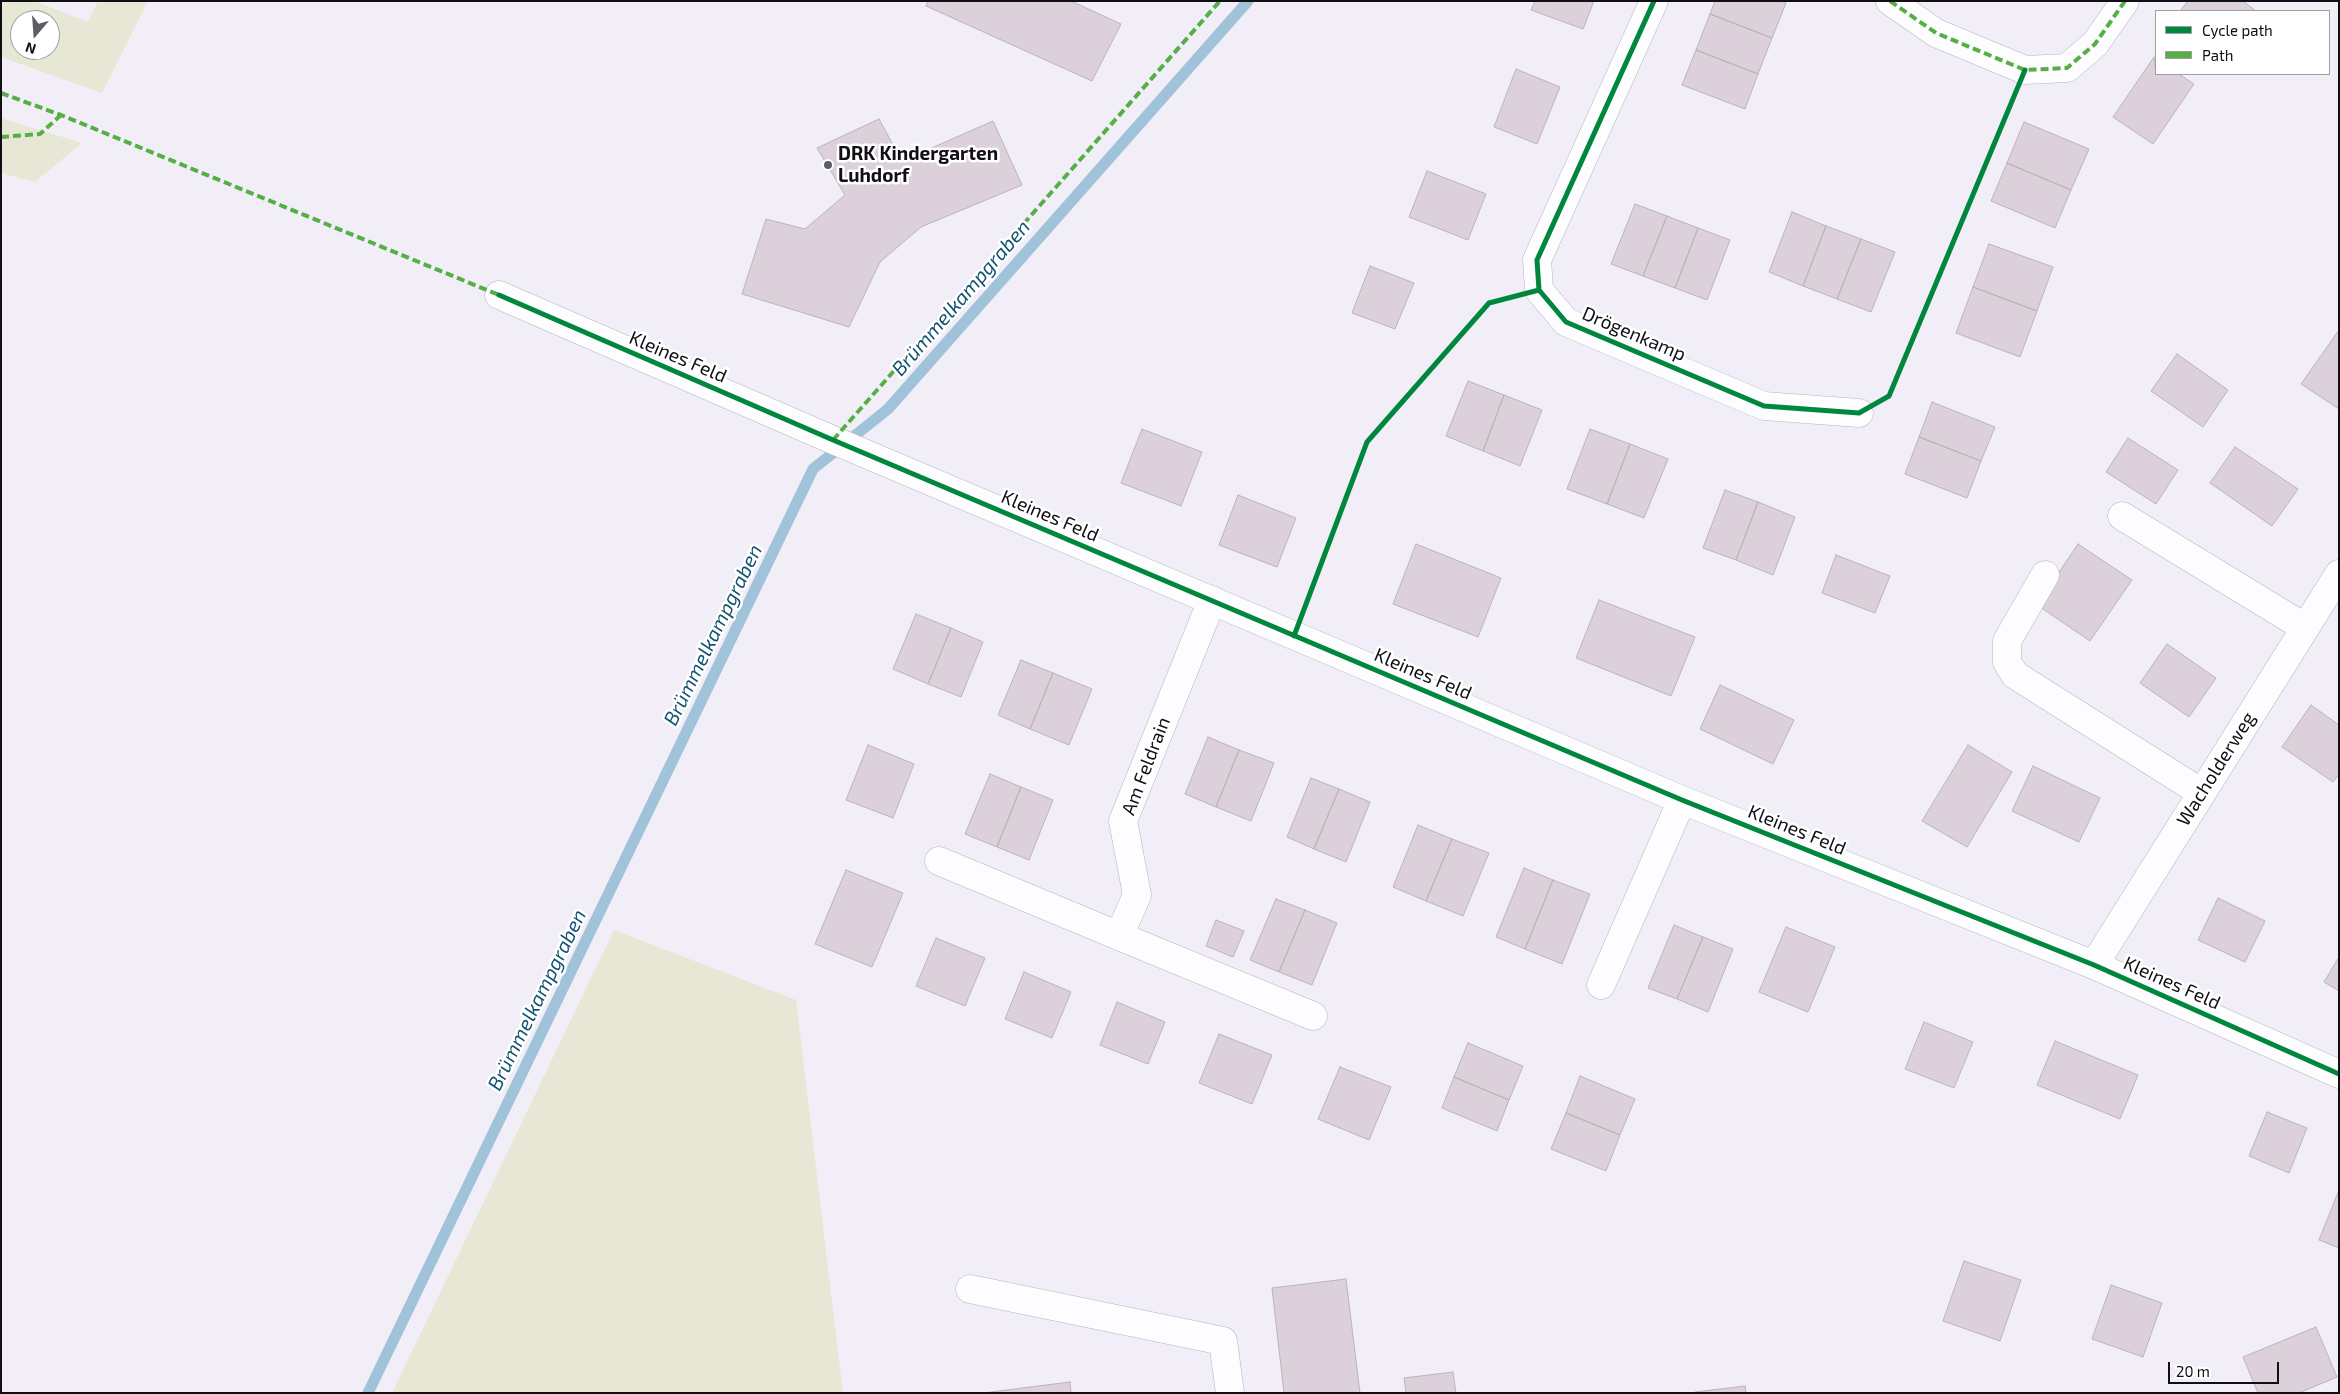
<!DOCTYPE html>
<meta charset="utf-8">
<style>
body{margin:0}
#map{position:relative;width:2340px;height:1394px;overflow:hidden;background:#f2eef8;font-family:"Exo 2",sans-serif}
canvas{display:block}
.frame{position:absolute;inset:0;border:2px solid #110e14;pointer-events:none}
.legend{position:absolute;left:2155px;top:10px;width:175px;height:65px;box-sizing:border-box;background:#fff;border:1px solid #a09fa1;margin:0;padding:6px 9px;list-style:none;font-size:15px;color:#110e14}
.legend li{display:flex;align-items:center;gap:10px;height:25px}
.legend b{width:25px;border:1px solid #a09fa1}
.north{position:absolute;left:10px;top:10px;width:50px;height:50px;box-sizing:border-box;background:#fff;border:1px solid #a09fa1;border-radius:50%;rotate:198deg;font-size:14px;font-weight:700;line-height:20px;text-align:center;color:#110e14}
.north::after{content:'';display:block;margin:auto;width:18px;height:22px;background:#605c64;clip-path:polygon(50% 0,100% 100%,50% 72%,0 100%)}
.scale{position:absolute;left:2168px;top:1362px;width:111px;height:22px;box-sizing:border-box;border:2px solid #110e14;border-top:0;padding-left:6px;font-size:15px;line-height:18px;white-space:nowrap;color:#110e14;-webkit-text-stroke:4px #fff;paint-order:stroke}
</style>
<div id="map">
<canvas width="2340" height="1394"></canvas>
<div class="frame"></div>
<ul class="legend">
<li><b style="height:6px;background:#00873e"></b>Cycle path</li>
<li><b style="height:6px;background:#54b044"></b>Path</li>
</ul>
<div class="north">N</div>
<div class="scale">20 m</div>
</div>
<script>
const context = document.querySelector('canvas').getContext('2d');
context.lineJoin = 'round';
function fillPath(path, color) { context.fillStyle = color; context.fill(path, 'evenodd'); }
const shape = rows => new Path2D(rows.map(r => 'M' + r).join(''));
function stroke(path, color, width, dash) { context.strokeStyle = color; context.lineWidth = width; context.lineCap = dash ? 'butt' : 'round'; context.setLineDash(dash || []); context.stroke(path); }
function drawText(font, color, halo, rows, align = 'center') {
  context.font = font + ' "Exo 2",sans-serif'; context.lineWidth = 5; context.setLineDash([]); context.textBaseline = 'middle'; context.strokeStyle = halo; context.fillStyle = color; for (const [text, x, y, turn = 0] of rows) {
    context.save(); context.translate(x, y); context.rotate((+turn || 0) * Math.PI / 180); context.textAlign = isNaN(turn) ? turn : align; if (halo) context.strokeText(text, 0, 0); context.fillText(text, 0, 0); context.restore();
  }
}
const green = shape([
 [1,1,34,1,88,22,98,1,148,1,102,93,1,57],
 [20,20,50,20,50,50,20,50],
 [1,118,82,143,35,182,1,173],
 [614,930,796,1000,843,1393,392,1393]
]);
const stream = shape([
 [368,1393,813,469,888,409,1248,1]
]);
const building = shape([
 [928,1,1071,1,1121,24,1092,81,926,6,928,1],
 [1535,1,1594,1,1583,29,1531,10,1535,1],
 [1715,1,1782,1,1786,3,1772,38,1710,14,1715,1],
 [2188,1,2243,1,2256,11,2180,11,2188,1],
 [1710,14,1772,38,1758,74,1696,50,1710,14],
 [1696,50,1758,74,1745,109,1682,85,1696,50],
 [2154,57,2156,74,2179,74,2194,84,2153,144,2113,117,2154,57],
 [1516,69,1560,87,1537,144,1494,127,1516,69],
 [879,119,902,161,993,121,1022,185,921,227,880,262,849,327,742,294,766,219,805,229,845,195,817,148,879,119],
 [2024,122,2089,149,2071,190,2007,163,2024,122],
 [2007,163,2071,190,2055,228,1991,201,2007,163],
 [1427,171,1486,194,1468,240,1409,217,1427,171],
 [1635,204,1667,216,1643,276,1611,264,1635,204],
 [1792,212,1826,226,1803,286,1769,272,1792,212],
 [1667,216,1698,228,1675,288,1643,276,1667,216],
 [1826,226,1861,239,1837,299,1803,286,1826,226],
 [1698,228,1730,240,1707,300,1675,288,1698,228],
 [1861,239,1895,252,1871,312,1837,299,1861,239],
 [1989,244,2053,267,2037,311,1973,287,1989,244],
 [1370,266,1414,283,1395,329,1352,313,1370,266],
 [1973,287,2037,311,2020,357,1956,333,1973,287],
 [2339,330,2339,409,2301,384,2339,330],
 [2177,354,2228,390,2203,427,2151,391,2177,354],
 [1468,381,1504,395,1483,451,1446,436,1468,381],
 [1504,395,1542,410,1520,466,1483,451,1504,395],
 [1932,402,1995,427,1981,461,1919,437,1932,402],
 [1142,429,1202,452,1181,506,1121,483,1142,429],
 [1590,429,1630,444,1607,504,1567,489,1590,429],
 [1919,437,1981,461,1967,498,1905,474,1919,437],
 [2128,438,2178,470,2156,504,2106,472,2128,438],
 [1630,444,1668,459,1644,518,1607,504,1630,444],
 [2235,447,2298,489,2272,526,2210,483,2235,447],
 [1725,490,1758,502,1736,560,1703,548,1725,490],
 [1238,495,1296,518,1277,567,1219,545,1238,495],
 [1758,502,1795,517,1773,575,1736,560,1758,502],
 [1416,544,1501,578,1478,637,1393,604,1416,544],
 [2078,544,2132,580,2090,641,2037,605,2078,544],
 [1836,555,1890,576,1875,613,1822,593,1836,555],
 [1599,600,1695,637,1671,696,1576,658,1599,600],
 [916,614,951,628,928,684,893,669,916,614],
 [951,628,983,642,961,697,928,684,951,628],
 [2167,644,2216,678,2189,717,2140,683,2167,644],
 [1021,660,1053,673,1030,729,998,715,1021,660],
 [1053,673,1092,689,1069,745,1030,729,1053,673],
 [1720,685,1794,720,1773,764,1700,729,1720,685],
 [2311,705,2339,725,2339,774,2333,782,2282,747,2311,705],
 [1208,737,1239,750,1216,807,1185,794,1208,737],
 [868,745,914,764,893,818,846,800,868,745],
 [1968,745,2012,772,1967,847,1922,821,1968,745],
 [1239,750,1274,763,1251,821,1216,807,1239,750],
 [2033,766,2100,798,2079,842,2012,811,2033,766],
 [990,774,1021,787,997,847,965,834,990,774],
 [1311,778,1339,789,1314,849,1287,837,1311,778],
 [1021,787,1053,800,1029,860,997,847,1021,787],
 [1339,789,1370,802,1346,862,1314,849,1339,789],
 [1418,825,1452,839,1426,901,1393,887,1418,825],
 [1452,839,1489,853,1463,916,1426,901,1452,839],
 [1524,868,1553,880,1525,949,1496,937,1524,868],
 [846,870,903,893,872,967,815,944,846,870],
 [1553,880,1590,894,1562,964,1525,949,1553,880],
 [2218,898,2265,921,2245,962,2198,940,2218,898],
 [1276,899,1305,910,1279,972,1250,960,1276,899],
 [1305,910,1337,923,1312,985,1279,972,1305,910],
 [1216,920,1244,931,1233,957,1206,946,1216,920],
 [1674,925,1703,937,1677,999,1648,988,1674,925],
 [1786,927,1835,947,1808,1012,1759,992,1786,927],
 [1703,937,1733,949,1708,1012,1677,999,1703,937],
 [936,938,985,958,965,1006,916,986,936,938],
 [2339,957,2339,991,2324,982,2339,957],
 [1024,972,1071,992,1052,1038,1005,1019,1024,972],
 [1117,1002,1165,1022,1148,1064,1100,1045,1117,1002],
 [1924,1022,1973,1042,1954,1088,1905,1069,1924,1022],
 [1219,1034,1272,1055,1252,1104,1199,1083,1219,1034],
 [2055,1041,2138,1075,2120,1119,2037,1085,2055,1041],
 [1468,1043,1523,1066,1509,1100,1454,1077,1468,1043],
 [1340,1067,1391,1087,1369,1140,1318,1119,1340,1067],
 [1580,1076,1635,1099,1620,1135,1566,1113,1580,1076],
 [1454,1077,1509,1100,1497,1131,1442,1108,1454,1077],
 [2267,1112,2307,1128,2289,1173,2249,1156,2267,1112],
 [1566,1113,1620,1135,1606,1171,1551,1149,1566,1113],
 [2339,1190,2339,1248,2319,1240,2339,1190],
 [1964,1261,2021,1280,2000,1341,1943,1321,1964,1261],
 [1346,1279,1360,1393,1284,1393,1272,1288,1346,1279],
 [2111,1285,2162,1303,2143,1357,2092,1339,2111,1285],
 [2316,1327,2337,1377,2299,1393,2258,1393,2243,1357,2316,1327],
 [1453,1372,1456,1393,1406,1393,1404,1378,1453,1372],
 [1070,1382,1071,1393,983,1393,1070,1382],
 [1745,1386,1746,1393,1695,1393,1695,1392,1745,1386]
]);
const path = shape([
 [1887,397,2012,101]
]);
const minor = shape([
 [1654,1,1537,260,1539,290,1566,322,1764,406,1859,413],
 [1890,1,1936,33,2025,70,2067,68,2095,44,2125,1],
 [499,295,833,440,1682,800,2094,965,2339,1074],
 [2122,516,2304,627],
 [2045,575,2007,641,2007,662,2015,675,2202,793],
 [1212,600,1123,821,1137,895,1119,936,1313,1016],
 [939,861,1119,936],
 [2094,965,2339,574],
 [1601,985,1682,800],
 [970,1289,1223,1341,1230,1393]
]);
const quiet = shape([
 [1890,1,1936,33,2025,70,2067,68,2095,44,2125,1],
 [1,93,61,115,499,295],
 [1,137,40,134,61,115],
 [833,440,1220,1]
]);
const cycleway = shape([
 [1654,1,1537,260,1539,290,1566,322,1764,406,1859,413,1889,396,2025,70],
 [499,295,833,440,1682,800,2094,965,2339,1074],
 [1294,636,1367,442,1489,303,1539,290]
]);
const markers = [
 [828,165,5,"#605c64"]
];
const poiNames = [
 ["DRK Kindergarten",838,154],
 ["Luhdorf",838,176]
];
const streetNames = [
 ["Drögenkamp",1634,334,23],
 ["Kleines Feld",678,357,23],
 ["Kleines Feld",1050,516,23],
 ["Kleines Feld",1423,674,23],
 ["Am Feldrain",1146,766,-69],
 ["Wacholderweg",2216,769,-58],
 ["Kleines Feld",1797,830,22],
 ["Kleines Feld",2172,983,24]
];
const waterNames = [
 ["Brümmelkampgraben",961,298,-49],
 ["Brümmelkampgraben",713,635,-64],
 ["Brümmelkampgraben",537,1000,-64]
];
fillPath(green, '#e7e7d5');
stroke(stream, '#a0c3da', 11);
fillPath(building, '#dcd0da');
stroke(building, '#b9b4ba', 1);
stroke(minor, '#b8b4bc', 29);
stroke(path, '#d4d4d6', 3, [2.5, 4]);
stroke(minor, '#fdfcfe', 28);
stroke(quiet, '#54b044', 4, [8, 4]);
stroke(cycleway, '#00873e', 5);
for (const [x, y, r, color] of markers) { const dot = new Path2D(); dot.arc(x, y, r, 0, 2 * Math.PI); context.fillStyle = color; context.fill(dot); stroke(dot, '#fff', 2); }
drawText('bold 19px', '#110e14', '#fff', poiNames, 'left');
drawText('19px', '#110e14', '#fff', streetNames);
drawText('italic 20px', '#115370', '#fff', waterNames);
</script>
